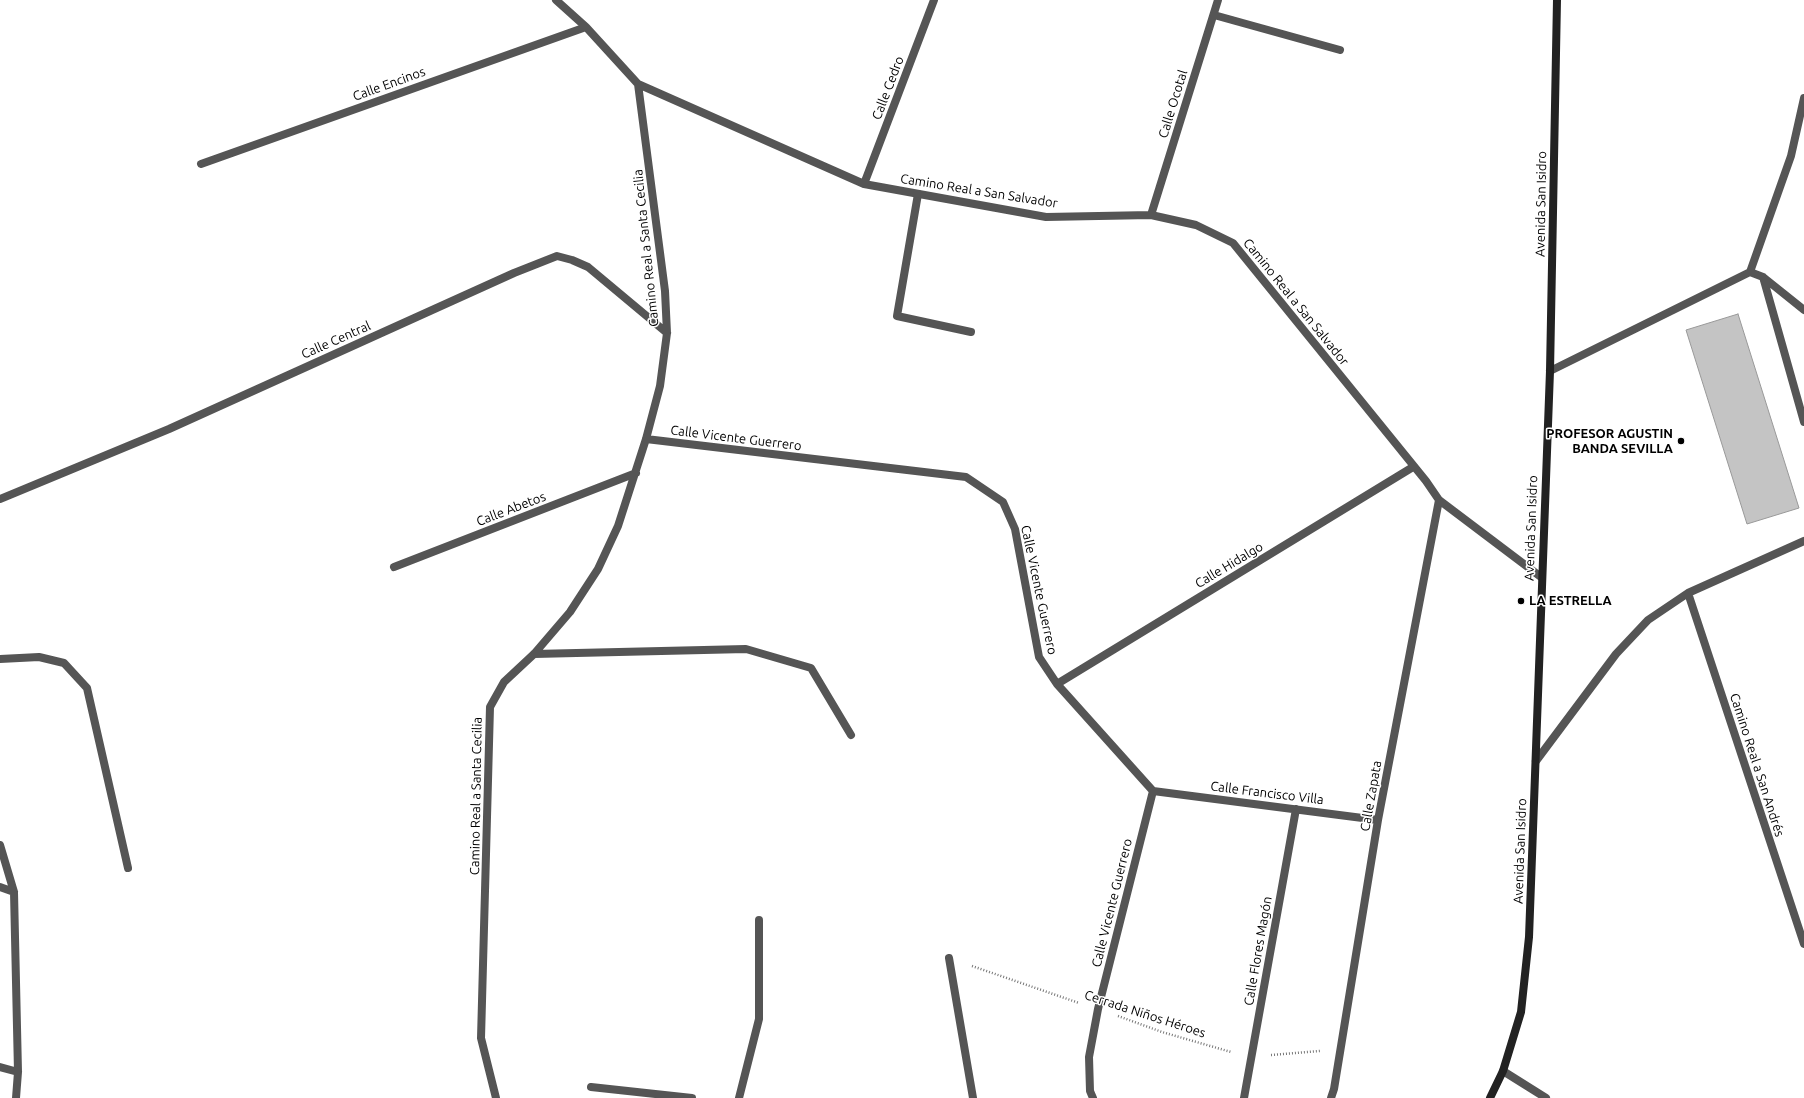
<!DOCTYPE html>
<meta charset="utf-8">
<style>
body{margin:0}
canvas{display:block;background:#fff}
</style>
<canvas width="1804" height="1098"></canvas>
<script>
const context = document.querySelector('canvas').getContext('2d');
context.lineJoin = 'round';
function fillPath(path, color) { context.fillStyle = color; context.fill(path, 'evenodd'); }
const shape = rows => new Path2D(rows.map(r => 'M' + r).join(''));
function stroke(path, color, width, dash) { context.strokeStyle = color; context.lineWidth = width; context.lineCap = dash ? 'butt' : 'round'; context.setLineDash(dash || []); context.stroke(path); }
function drawText(font, color, halo, rows, align = 'center') {
  context.font = font + ' Ubuntu,sans-serif'; context.lineWidth = 3; context.setLineDash([]); context.textBaseline = 'middle'; context.strokeStyle = halo; context.fillStyle = color; for (const [text, x, y, turn = 0] of rows) {
    context.save(); context.translate(x, y); context.rotate((+turn || 0) * Math.PI / 180); context.textAlign = isNaN(turn) ? turn : align; if (halo) context.strokeText(text, 0, 0); context.fillText(text, 0, 0); context.restore();
  }
}
const building = shape([
 [1738,314,1799,508,1747,524,1686,330,1738,314]
]);
const path = shape([
 [972,966,1079,1003],
 [1118,1016,1162,1032,1231,1052],
 [1271,1055,1320,1051]
]);
const lane = shape([
 [918,194,897,316,971,332]
]);
const street = shape([
 [556,0,586,27,638,84,864,184,1046,217,1151,215,1196,225,1233,243,1426,481,1439,500,1541,577],
 [1214,15,1340,50],
 [201,164,586,27],
 [864,184,934,0],
 [1151,215,1218,0],
 [1750,272,1763,277,1804,310],
 [1763,277,1804,422],
 [1550,371,1750,272,1791,156,1804,98],
 [646,439,966,477,1003,502,1015,529,1039,657,1057,684,1153,791,1098,1009,1089,1057,1090,1091,1093,1098],
 [0,499,169,429,514,273,557,256,572,260,588,267,667,333],
 [394,567,636,473],
 [1688,593,1804,944],
 [534,654,746,649,811,668,851,735],
 [0,659,39,657,64,663,87,688,128,868],
 [1057,684,1413,467],
 [1536,761,1616,654,1648,620,1688,593,1804,541],
 [1153,791,1378,820],
 [0,845,14,892,18,1072,16,1098],
 [0,887,14,892],
 [949,958,973,1098],
 [0,1067,18,1072],
 [1503,1071,1546,1098],
 [591,1087,692,1098],
 [496,1098,481,1038,490,707,504,682,534,654,570,612,598,569,618,526,646,439,660,386,667,333,665,291,638,84],
 [739,1098,759,1019,759,920],
 [1244,1098,1296,809],
 [1331,1098,1334,1089,1378,820,1439,500]
]);
const secondary = shape([
 [1490,1098,1503,1071,1521,1012,1529,937,1550,371,1557,0]
]);
const markers = [
 [1681,441,4,"#000"],
 [1521,601,4,"#000"]
];
const streetNames = [
 ["Calle Encinos",389,84,-20],
 ["Calle Cedro",888,88,-69],
 ["Calle Ocotal",1173,104,-73],
 ["Camino Real a San Salvador",979,191,9],
 ["Avenida San Isidro",1541,204,-89],
 ["Camino Real a Santa Cecilia",646,248,-96],
 ["Camino Real a San Salvador",1296,302,51],
 ["Calle Central",336,340,-24],
 ["Calle Vicente Guerrero",736,438,7],
 ["Calle Abetos",511,509,-21],
 ["Avenida San Isidro",1531,528,-88],
 ["Calle Hidalgo",1229,565,-31],
 ["Calle Vicente Guerrero",1039,590,78],
 ["Camino Real a San Andrés",1757,765,72],
 ["Calle Francisco Villa",1267,793,7],
 ["Camino Real a Santa Cecilia",476,796,-89],
 ["Calle Zapata",1371,796,-80],
 ["Avenida San Isidro",1520,851,-88],
 ["Calle Vicente Guerrero",1112,903,-76],
 ["Calle Flores Magón",1258,951,-80],
 ["Cerrada Niños Héroes",1145,1014,18]
];
const poiNames = [
 ["PROFESOR AGUSTIN",1673,434],
 ["BANDA SEVILLA",1673,449],
 ["LA ESTRELLA",1529,601,"left"]
];
fillPath(building, '#c4c4c4');
stroke(building, '#999', 1);
stroke(path, '#777', 2.5, [1, 2]);
stroke(lane, '#555', 8);
stroke(street, '#555', 8);
stroke(secondary, '#222', 8);
for (const [x, y, r, color] of markers) { const dot = new Path2D(); dot.arc(x, y, r, 0, 2 * Math.PI); context.fillStyle = color; context.fill(dot); stroke(dot, '#fff', 1.5); }
drawText('13px', '#000', '#fff', streetNames);
drawText('bold 13px', '#000', '#fff', poiNames, 'right');
</script>
